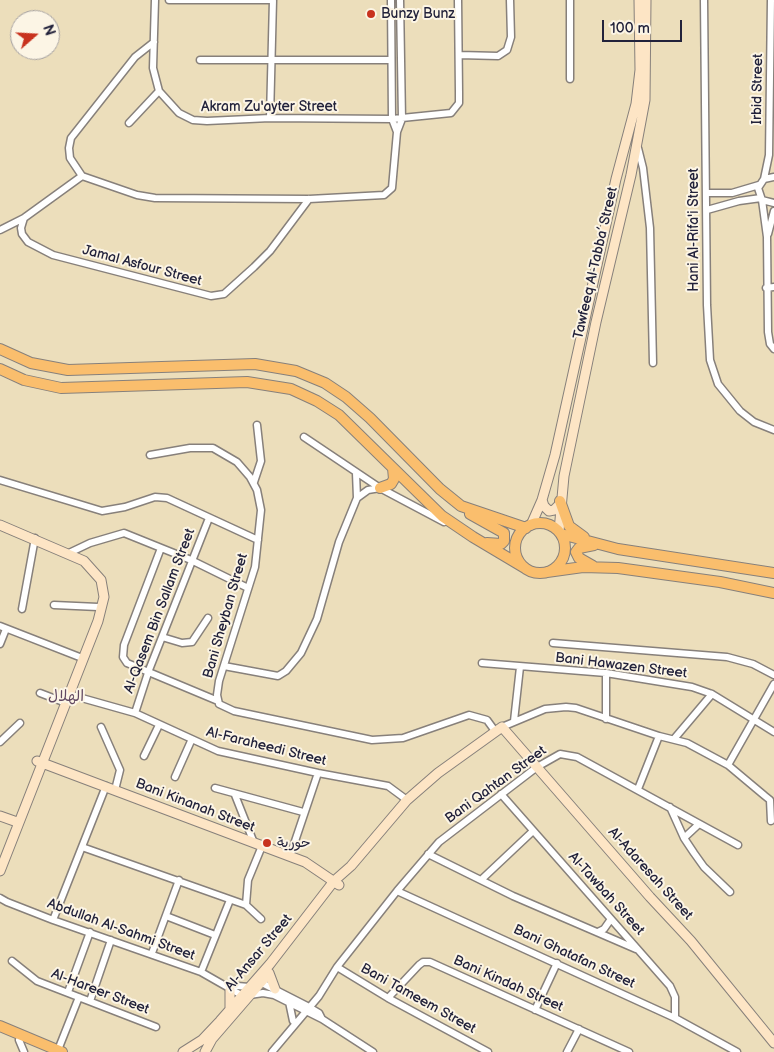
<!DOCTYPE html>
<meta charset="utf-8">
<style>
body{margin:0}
#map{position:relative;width:774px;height:1052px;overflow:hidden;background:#ecdebb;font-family:"Balsamiq Sans",sans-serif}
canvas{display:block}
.north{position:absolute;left:10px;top:10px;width:50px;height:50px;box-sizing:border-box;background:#fcf5e5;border:1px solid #a5a1a1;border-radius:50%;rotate:71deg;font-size:14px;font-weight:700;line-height:20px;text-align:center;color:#22223b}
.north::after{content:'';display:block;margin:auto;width:18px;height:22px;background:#c8321e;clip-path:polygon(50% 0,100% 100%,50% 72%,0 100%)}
.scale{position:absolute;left:602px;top:20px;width:80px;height:22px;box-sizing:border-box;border:2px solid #22223b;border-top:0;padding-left:6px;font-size:15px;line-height:18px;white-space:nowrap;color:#22223b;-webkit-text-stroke:4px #fcf5e5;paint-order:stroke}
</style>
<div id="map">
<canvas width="774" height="1052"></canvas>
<div class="north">N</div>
<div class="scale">100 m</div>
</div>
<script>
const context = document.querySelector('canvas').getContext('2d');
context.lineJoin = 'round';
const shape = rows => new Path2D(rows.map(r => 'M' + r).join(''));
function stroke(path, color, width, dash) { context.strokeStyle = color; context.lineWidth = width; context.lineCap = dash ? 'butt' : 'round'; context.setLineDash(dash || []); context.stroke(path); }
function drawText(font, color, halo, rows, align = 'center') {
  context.font = font + ' "Balsamiq Sans","Playpen Sans Arabic",sans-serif'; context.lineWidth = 4; context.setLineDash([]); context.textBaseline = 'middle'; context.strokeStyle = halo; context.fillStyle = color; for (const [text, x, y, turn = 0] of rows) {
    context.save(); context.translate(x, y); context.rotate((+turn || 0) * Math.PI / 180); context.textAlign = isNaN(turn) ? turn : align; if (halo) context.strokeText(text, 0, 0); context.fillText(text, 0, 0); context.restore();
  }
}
const street = shape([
 [155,0,153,68,159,91,179,113,193,120,207,121,270,118,392,119,451,113,459,103,459,93,458,0],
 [169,0,273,0],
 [391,0,392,119,397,132],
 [570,0,570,79],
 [704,0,707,305,710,360,718,384,740,411,754,422,774,430],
 [154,42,135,57,71,138,69,148,70,158,82,176,137,195,155,198,309,199,384,195,392,188,397,132,402,119,400,0],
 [459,55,498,56,507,50,511,37,510,0],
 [200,60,390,60],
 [270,118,273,0],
 [129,123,159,91],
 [638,148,643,168,650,228,653,363],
 [82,176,24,218,21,228,22,234,28,242,53,255,211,296,224,294,254,267,270,251,309,199],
 [774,177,764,179,758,188,762,200,774,203],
 [764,179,769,155,771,0],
 [706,193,732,193,759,185],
 [762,200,767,237,768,332,770,344,774,349],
 [707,210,739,201,761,198],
 [0,230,24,218],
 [768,234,774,211],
 [766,288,774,287],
 [304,437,380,488,444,522],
 [150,455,190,448,213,448,237,462,250,477,257,490,261,510,255,567,219,681,217,695,219,704,234,711,372,740,403,738,469,715,487,720,495,731],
 [0,480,102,511,125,507,155,497,167,498,258,540],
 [254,482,261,461,257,425],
 [357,498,368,490,380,488],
 [161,548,124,645,123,657,127,663,218,701],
 [69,553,90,543,124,533,191,560,248,588],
 [54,605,98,607],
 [22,609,35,538],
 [0,626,82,658],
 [162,637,182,643,192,642,208,618],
 [553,643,727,657,753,664,774,675],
 [0,644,6,629],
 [482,663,606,673,692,687,712,694,774,732],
 [224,666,278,676,286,671,301,653,317,619,339,542,357,498,356,473],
 [606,673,606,719],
 [40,693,66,703],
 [64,693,135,713,218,751,318,773,388,786,407,800],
 [135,713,149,670,209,518],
 [514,721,520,667],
 [101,727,120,770,115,790],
 [502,727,545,709,566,707,576,708,659,736,687,743,728,765,765,796,770,800,771,821],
 [674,739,712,694],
 [0,742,20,723],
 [144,756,159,725],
 [728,765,774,684],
 [175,777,191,741],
 [215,788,303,812],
 [638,789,659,736],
 [501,794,670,986,675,997,675,1018],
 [235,795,254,843],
 [670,807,684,838,694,853,704,867,730,892],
 [684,838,699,824],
 [82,847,246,905,261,919],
 [428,854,513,896,636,949],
 [290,856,318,773],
 [481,880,533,831],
 [397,891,675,1018,737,1052],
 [0,898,7,902,53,920,201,972,243,996,263,993,274,995,322,1019,373,1052],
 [246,905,248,880,262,846],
 [166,916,215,935],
 [53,920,106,786],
 [598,932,604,929,611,919],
 [152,953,179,880],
 [12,961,37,981,156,1027],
 [337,967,388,998,488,1052],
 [201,972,230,900],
 [226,985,249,987,262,983,309,1007,319,1013,322,1019],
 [68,992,90,932],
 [388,998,419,965,423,962,430,962,629,1052],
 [90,1001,111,940],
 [289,1002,293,1021],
 [535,1010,557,963],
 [19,1040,24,1052],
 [58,1050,79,997],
 [272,1052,319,996,337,967,397,891,439,842,537,767,560,754,577,757,738,845],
 [567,1052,579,1029]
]);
const secondary = shape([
 [542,500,544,506,549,511,554,510,560,504],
 [0,525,84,561,101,580,104,597,98,621,0,871],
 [531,525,542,500,555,455,616,179,636,104,640,70,639,0],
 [559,531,564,476,596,322,631,175,645,100,646,0],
 [37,761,305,862,339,885],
 [0,816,17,822],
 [269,973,275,989],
 [230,990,230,1009],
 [183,1052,202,1040,220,1021,270,964,334,881,351,866,407,800,438,773,502,727,650,897,691,941,774,1043],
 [205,1052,212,1039,269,973]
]);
const primary = shape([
 [0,349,31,363,68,370,255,364,296,371,325,383,346,397,370,418,440,489,461,506,526,528],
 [0,369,24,380,61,388,247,382,291,389,317,401,339,415,442,516,473,537,525,568],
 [380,488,391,484,394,479,393,468],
 [560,501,569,526,584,537],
 [470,514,504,533,504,541,501,544,487,543],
 '515 548a25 25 0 1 1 50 0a25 25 0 1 1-50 0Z',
 [561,534,618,549,774,573],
 [593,566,579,558,576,552,579,548,594,545],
 [547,572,583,567,618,568,720,582,774,593],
 [0,1026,62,1052]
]);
const markers = [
 [371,14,5,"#c8321e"],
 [267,843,5,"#c8321e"]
];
const poiNames = [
 ["Bunzy Bunz",381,14],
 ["حورية",277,843]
];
const streetNames = [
 ["Irbid Street",758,89,-89],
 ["Akram Zu'ayter Street",269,107],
 ["Hani Al-Rifa'i Street",694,230,-90],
 ["Tawfeeq Al-Tabba’ Street",596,263,-77],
 ["Jamal Asfour Street",142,266,15],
 ["Al-Qasem Bin Sallam Street",160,611,-69],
 ["Bani Sheyban Street",226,616,-74],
 ["Bani Hawazen Street",621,666,7],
 ["Al-Faraheedi Street",266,747,14],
 ["Bani Qahtan Street",496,785,-36],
 ["Bani Kinanah Street",195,806,21],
 ["Al-Adaresah Street",650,874,48],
 ["Al-Tawbah Street",606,894,48],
 ["Abdullah Al-Sahmi Street",121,930,20],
 ["Al-Ansar Street",259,953,-50],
 ["Bani Ghatafan Street",574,957,25],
 ["Bani Kindah Street",508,984,24],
 ["Al-Hareer Street",100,992,21],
 ["Bani Tameem Street",418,999,29]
];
const neighbourhoodNames = [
 ["الهلال",66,697]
];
stroke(street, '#87807b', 9);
stroke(secondary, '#87807b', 11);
stroke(primary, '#87807b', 12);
stroke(street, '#fff', 6);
stroke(secondary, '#fde5c5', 9);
stroke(primary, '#fabe6d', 10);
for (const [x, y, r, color] of markers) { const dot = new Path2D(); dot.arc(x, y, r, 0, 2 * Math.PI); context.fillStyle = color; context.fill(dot); stroke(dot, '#fcf5e5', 2); }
drawText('14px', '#22223b', '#fcf5e5', poiNames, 'left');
drawText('14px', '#22223b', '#fcf5e5', streetNames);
drawText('15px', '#614861', '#fcf5e5', neighbourhoodNames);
</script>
